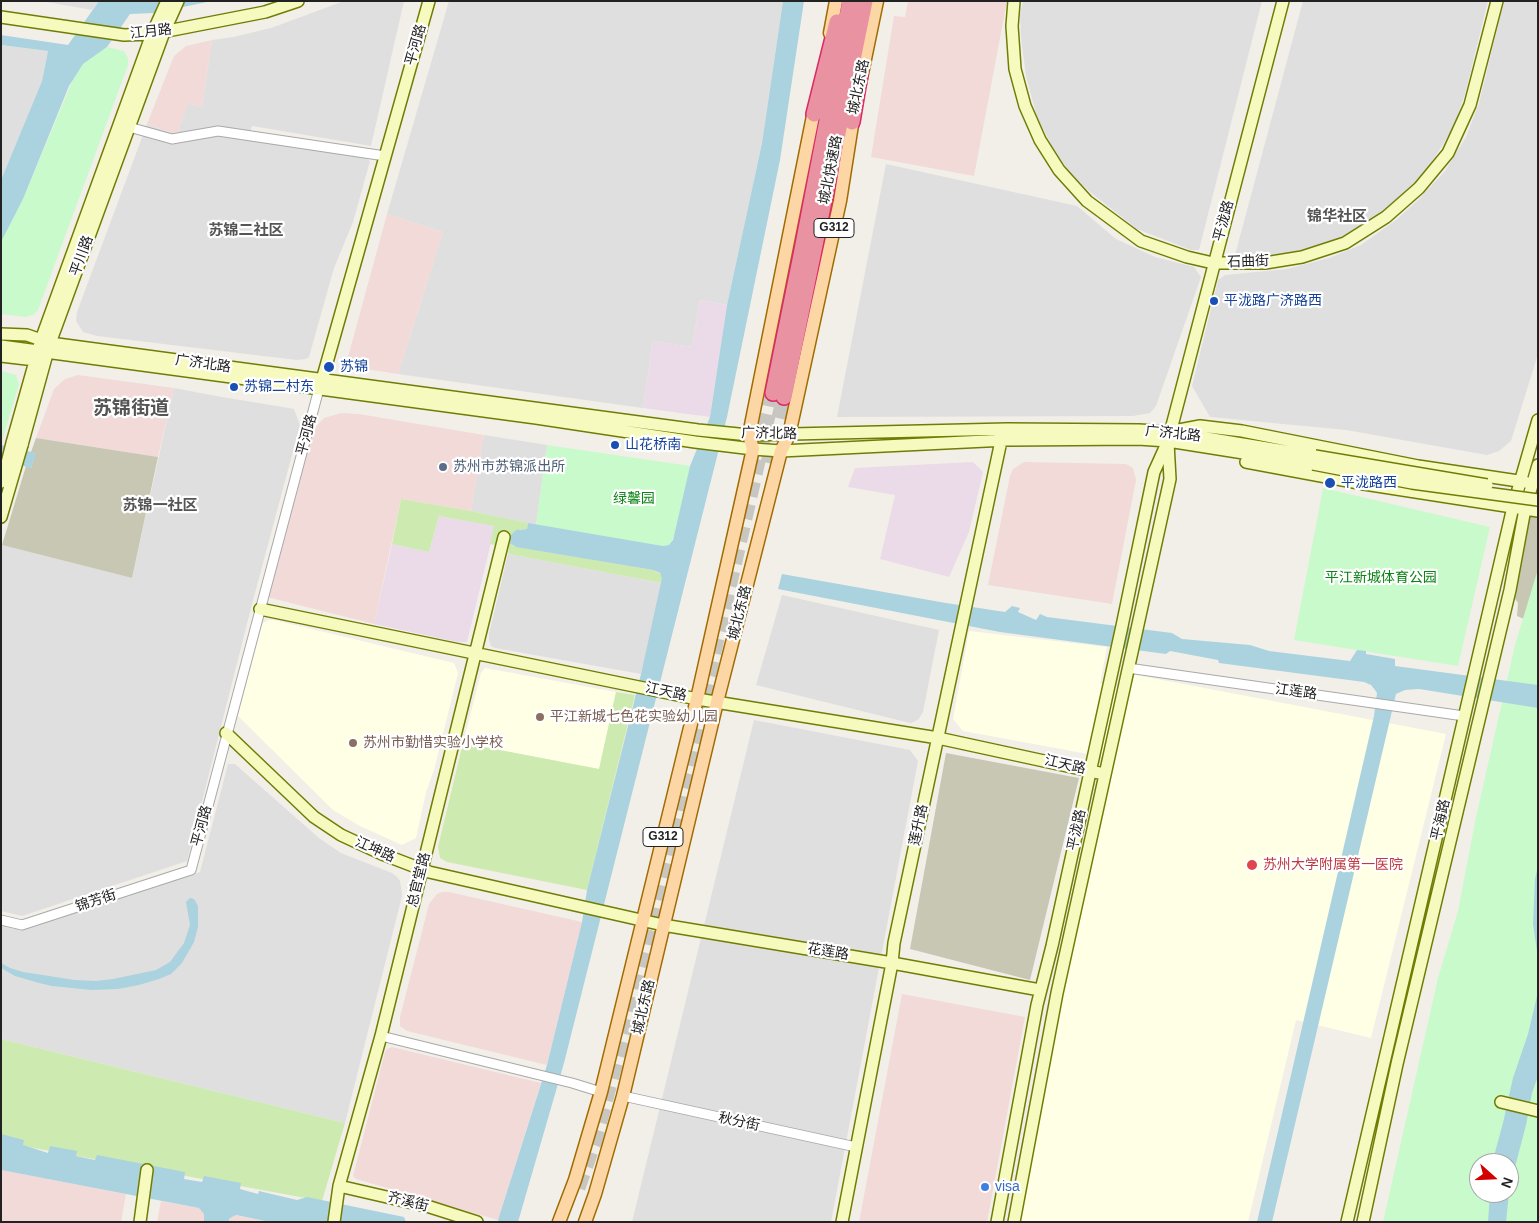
<!DOCTYPE html>
<meta charset="utf-8">
<style>
body{margin:0}
#map{position:relative;width:1539px;height:1223px;overflow:hidden;background:#f2efe9;font-family:Helvetica,sans-serif}
canvas{display:block}
.frame{position:absolute;inset:0;border:2px solid #222;pointer-events:none}
.north{position:absolute;left:1469px;top:1153px;width:50px;height:50px;box-sizing:border-box;background:#fff;border:1px solid #a7a7a7;border-radius:50%;rotate:110deg;font-size:14px;font-weight:700;line-height:20px;text-align:center;color:#222}
.north::after{content:'';display:block;margin:auto;width:18px;height:22px;background:#d40000;clip-path:polygon(50% 0,100% 100%,50% 72%,0 100%)}
</style>
<div id="map">
<canvas width="1539" height="1223"></canvas>
<div class="frame"></div>
<div class="north">N</div>
</div>
<script>
const context = document.querySelector('canvas').getContext('2d');
context.lineJoin = 'round';
function fillPath(path, color) { context.fillStyle = color; context.fill(path, 'evenodd'); }
const shape = rows => new Path2D(rows.map(r => 'M' + r).join(''));
function stroke(path, color, width, dash) { context.strokeStyle = color; context.lineWidth = width; context.lineCap = dash ? 'butt' : 'round'; context.setLineDash(dash || []); context.stroke(path); }
function drawText(font, color, halo, rows, align = 'center') {
  context.font = font + ' Helvetica,"Noto Sans SC",sans-serif'; context.lineWidth = 4.5; context.setLineDash([]); context.textBaseline = 'middle'; context.strokeStyle = halo; context.fillStyle = color; for (const [text, x, y, turn = 0] of rows) {
    context.save(); context.translate(x, y); context.rotate((+turn || 0) * Math.PI / 180); context.textAlign = isNaN(turn) ? turn : align; if (halo) context.strokeText(text, 0, 0); context.fillText(text, 0, 0); context.restore();
  }
}
const residential = shape([
 [41,1,99,1,92,10],
 [344,1,404,1,371,146,252,126,249,136,364,157,370,161,353,222,334,268,309,357,306,359,297,360,97,336,83,332,76,321,77,312,147,124,177,135,188,103,202,107,212,40,233,37,271,28],
 [449,1,783,1,762,143,727,305,700,300,692,347,653,341,643,408,398,374,443,232,387,214],
 [1023,1,1262,1,1199,250,1191,250,1137,229,1090,192,1072,176,1053,148,1037,117,1026,76,1021,38,1020,14],
 [1303,1,1488,1,1465,94,1453,128,1430,165,1410,191,1381,214,1346,235,1318,246,1288,253,1240,258,1235,255],
 [1504,1,1538,1,1538,354,1511,441,1499,451,1487,455,1346,430,1210,417,1192,386,1218,280,1225,275,1287,269,1329,258,1361,245,1396,220,1418,200,1445,171,1466,137,1479,103],
 [1,45,48,51,42,81,1,180],
 [886,164,1077,206,1116,239,1155,257,1194,267,1201,277,1156,406,1150,413,1133,416,837,417],
 [174,388,216,396,289,408,294,409,300,425,251,608,187,861,22,916,1,911,2,545,132,578],
 [484,435,547,445,536,525,471,511],
 [508,554,662,583,641,674,495,648,491,646,489,640,489,634],
 [782,595,939,630,923,712,918,720,911,723,906,722,756,685],
 [754,720,910,750,918,761,831,1222,632,1222],
 [228,764,235,764,319,838,341,853,392,873,397,877,400,881,402,895,400,904,345,1123,1,1039,1,926,14,929,200,872]
]);
const commercial = shape([
 [908,1,1007,1,974,176,871,157,894,16,905,17],
 [212,40,202,107,188,103,177,135,147,124,174,56,186,46],
 [387,214,443,232,398,374,359,368,352,365,348,357],
 [78,375,174,388,158,457,36,438,54,389,65,379],
 [341,413,359,414,484,435,471,511,401,499,374,624,267,597,313,430,324,418],
 [1024,462,1126,464,1133,468,1136,480,1112,604,988,585,1010,476,1013,469],
 [442,892,449,892,582,922,547,1065,407,1031,400,1026,400,1017,429,904,437,894],
 [902,994,1025,1017,987,1222,859,1222],
 [392,1047,541,1083,498,1220,356,1179,353,1176,385,1052,387,1049],
 [1,1170,126,1194,121,1222,1,1222],
 [161,1201,194,1207,270,1222,157,1222]
]);
const industrial = shape([
 [700,300,727,305,710,417,643,408,653,341,692,347],
 [973,462,983,472,969,532,949,577,880,559,895,495,848,487,855,468],
 [439,516,495,526,467,642,457,642,374,624,392,544,429,552]
]);
const education = shape([
 [269,620,274,620,454,663,458,673,434,770,426,792,416,838,402,845,360,826,333,810,238,716,261,629,263,623],
 [969,631,1107,647,1100,684,1127,690,1131,674,1446,734,1371,1038,1296,1020,1248,1222,1020,1222,1067,970,1115,759,963,731,953,719],
 [485,668,616,692,599,769,463,743,481,673]
]);
const construction = shape([
 [36,438,158,457,132,578,2,545,26,466,31,468,35,454,31,452],
 [1530,512,1538,515,1538,620,1531,622,1517,616,1518,603,1507,587],
 [946,753,1079,778,1030,980,910,949]
]);
const grass = shape([
 [401,499,471,511,528,523,527,529,520,529,513,546,653,570,662,575,662,583,508,554,509,548,490,544,494,526,439,516,429,552,392,544],
 [616,692,635,695,587,890,447,862,440,858,438,847,463,743,599,769],
 [1,1039,345,1123,322,1201,1,1142]
]);
const park = shape([
 [107,47,124,51,128,58,128,65,38,310,33,315,25,317,1,314,1,242,23,199,74,77,83,64],
 [1,371,16,375,19,384,1,444],
 [547,445,690,466,674,536,671,543,669,545,663,546,536,525],
 [1323,488,1490,527,1458,666,1294,640],
 [1538,569,1538,1222,1383,1222,1438,978,1458,911,1476,817,1515,645],
 [1479,1163,1509,1163,1509,1193,1479,1193]
]);
const water = shape([
 [99,1,212,1,154,13,130,14,107,47,83,64,69,86,23,199,1,242,1,180,42,81,48,51,1,45,1,35,68,45],
 [783,1,804,1,780,160,727,417,564,1063,518,1222,499,1222,498,1220,547,1065,582,922,587,890,641,674,662,578,660,573,653,570,516,547,510,543,511,535,516,530,527,529,528,523,663,546,669,545,673,540,690,466,710,417,727,305,762,143],
 [1,445,36,453,31,468,1,460],
 [782,574,946,603,1005,612,1012,606,1020,608,1018,612,1036,620,1040,614,1047,617,1172,633,1182,639,1250,645,1269,651,1350,661,1357,650,1366,651,1366,654,1395,659,1395,666,1538,685,1538,708,1419,689,1405,690,1396,694,1272,1222,1257,1222,1374,716,1377,693,1375,690,1371,685,1364,682,1219,663,1218,660,1170,651,1166,654,1000,632,778,589],
 [1538,866,1538,958,1533,924,1535,879],
 [190,898,194,899,198,906,198,927,194,942,182,963,171,974,159,979,139,985,118,989,91,990,52,986,39,983,15,976,1,968,1,963,10,968,23,972,75,980,96,981,113,979,156,970,170,962,184,943,190,925,186,902],
 [1538,992,1538,1076,1532,1093,1526,1125,1509,1190,1509,1163,1493,1163,1494,1156,1503,1123,1513,1078,1528,1034],
 [1,1134,24,1140,23,1145,48,1153,50,1146,77,1151,76,1156,95,1160,97,1155,185,1172,184,1179,202,1182,204,1176,241,1183,240,1189,258,1194,259,1191,297,1200,307,1197,404,1217,406,1222,270,1222,236,1215,230,1218,228,1222,204,1222,204,1214,199,1208,1,1170],
 [1490,1193,1509,1193,1506,1222,1488,1222]
]);
const highwayTunnel = shape([
 [768,463,784,397],
 [578,1188,595,1140,643,959,754,479,773,393]
]);
const street = shape([
 [129,127,172,139,218,131,385,156],
 [1128,668,1464,716],
 [1,920,22,925,191,870,320,385],
 [381,1036,572,1083,601,1092],
 [623,1096,856,1147]
]);
const secondary = shape([
 [1014,1,1012,26,1015,69,1025,106,1040,140,1059,170,1087,201,1141,241,1187,257,1213,263,1265,263,1302,257,1345,243,1386,217,1419,188,1448,153,1470,105,1497,1],
 [1,17,124,35,152,34,265,12,298,1],
 [1,334,27,335,50,343,698,430,749,435,1007,429,1139,430,1170,432,1315,456],
 [1,346,536,418,695,442,753,449,781,451,1007,440,1138,439,1168,441,1313,464],
 [1,356,35,360,40,357],
 [322,380,429,1],
 [1179,430,1200,426,1242,431,1418,466,1525,482],
 [12,443,41,340,152,34,167,1],
 [22,445,50,343,164,32,178,1],
 [1246,462,1364,484,1538,511],
 [1,482,6,467],
 [1,517,15,469],
 [260,609,697,699,938,738,1104,774],
 [226,733,314,817,341,835,382,854,429,872,663,925,892,963,1040,990],
 [1501,1102,1538,1111],
 [339,1186,430,1207,477,1222],
 [140,1222,147,1170],
 [334,1222,339,1186,381,1036,504,537],
 [842,1222,892,963,894,943,1001,441,1000,434],
 [997,1222,1037,1005,1052,946,1122,626,1154,472,1168,441,1283,1],
 [1014,1222,1057,993,1170,479,1168,443],
 [1347,1222,1513,507,1538,420],
 [1363,1222,1397,1064,1510,590,1525,509,1538,465]
]);
const primary = shape([
 [830,33,836,1],
 [860,83,877,1],
 [559,1222,575,1180,601,1092,697,699,753,449,749,435,815,106],
 [585,1222,595,1194,623,1096,717,702,781,451,789,435,840,201,854,112]
]);
const highway = shape([
 [814,114,837,22],
 [852,122,860,74],
 [773,393,801,255,850,1],
 [784,397,865,1]
]);
const secondaryBridge = shape([
 [1315,456,1487,485],
 [1313,464,1412,483,1538,500],
 [6,467,12,443],
 [15,469,22,445]
]);
const markers = [
 [1214,301,5,"#1a4fb4"],
 [329,367,6,"#1a4fb4"],
 [234,387,5,"#1a4fb4"],
 [615,445,5,"#1a4fb4"],
 [443,467,5,"#5c6f8a"],
 [1330,483,6,"#1a4fb4"],
 [540,717,5,"#8d6e63"],
 [353,743,5,"#8d6e63"],
 [1252,865,6,"#e0444e"],
 [985,1187,5,"#3f7fe0"]
];
const shields = [
 [834,228,40],
 [663,837,40]
];
const shieldNames = [
 ["G312",834,228],
 ["G312",663,837]
];
const streetNames = [
 ["江月路",151,32,-6],
 ["平河路",416,45,-74],
 ["城北东路",859,87,-78],
 ["城北快速路",831,170,-79],
 ["平泷路",1224,221,-75],
 ["平川路",82,256,-70],
 ["石曲街",1248,262,-2],
 ["广济北路",203,364,8],
 ["广济北路",769,434,1],
 ["广济北路",1173,434,6],
 ["平河路",307,435,-75],
 ["城北东路",740,613,-76],
 ["江天路",666,692,12],
 ["江莲路",1296,692,8],
 ["江天路",1065,765,13],
 ["平海路",1441,820,-77],
 ["莲升路",919,825,-78],
 ["平河路",202,826,-75],
 ["平泷路",1077,830,-78],
 ["江坤路",375,850,24],
 ["总官堂路",419,880,-76],
 ["锦芳街",96,901,-18],
 ["花莲路",828,952,9],
 ["城北东路",644,1007,-77],
 ["秋分街",739,1122,12],
 ["齐溪街",408,1202,14]
];
const transitNames = [
 ["平泷路广济路西",1224,301],
 ["苏锦",340,367],
 ["苏锦二村东",244,387],
 ["山花桥南",625,445],
 ["平泷路西",1341,483]
];
const serviceNames = [
 ["苏州市苏锦派出所",453,467]
];
const parkNames = [
 ["绿馨园",634,499],
 ["平江新城体育公园",1381,578]
];
const educationNames = [
 ["平江新城七色花实验幼儿园",550,717],
 ["苏州市勤惜实验小学校",363,743]
];
const healthNames = [
 ["苏州大学附属第一医院",1263,865]
];
const shopNames = [
 ["visa",995,1187]
];
const neighbourhoodNames = [
 ["锦华社区",1337,217],
 ["苏锦二社区",246,231],
 ["苏锦一社区",160,506]
];
const districtNames = [
 ["苏锦街道",131,409]
];
fillPath(residential, '#e0dfdf');
fillPath(commercial, '#f2dad9');
fillPath(industrial, '#ebdbe8');
fillPath(education, '#ffffe5');
fillPath(construction, '#c7c7b4');
fillPath(grass, '#cdebb0');
fillPath(park, '#c8facc');
fillPath(water, '#aad3df');
stroke(highwayTunnel, '#c8c6c1', 15, [15, 8]);
stroke(street, '#a9a9a9', 11);
stroke(secondary, '#707d05', 14);
stroke(primary, '#a06b00', 15);
stroke(highway, '#dc2a67', 18);
stroke(street, '#fff', 9);
stroke(secondary, '#f7fabf', 11);
stroke(primary, '#fcd6a4', 12);
stroke(highway, '#e892a2', 15);
stroke(secondaryBridge, '#707d05', 14, []);
stroke(secondaryBridge, '#f7fabf', 11);
for (const [x, y, r, color] of markers) { const dot = new Path2D(); dot.arc(x, y, r, 0, 2 * Math.PI); context.fillStyle = color; context.fill(dot); stroke(dot, '#fff', 2); }
for (const [x, y, w] of shields) { const box = new Path2D(); box.roundRect(x - w / 2, y - 9.5, w, 19, 4); context.fillStyle = '#fff'; context.fill(box); stroke(box, '#222', 1); }
drawText('bold 12px', '#222', null, shieldNames);
drawText('14px', '#222', '#fff', streetNames);
drawText('14px', '#164399', '#fff', transitNames, 'left');
drawText('14px', '#4e5e75', '#fff', serviceNames, 'left');
drawText('14px', '#0c8416', '#fff', parkNames);
drawText('14px', '#785e54', '#fff', educationNames, 'left');
drawText('14px', '#be3a42', '#fff', healthNames, 'left');
drawText('14px', '#366cbe', '#fff', shopNames, 'left');
drawText('bold 15px', '#555', '#fff', neighbourhoodNames);
drawText('bold 19px', '#555', '#fff', districtNames);
</script>
